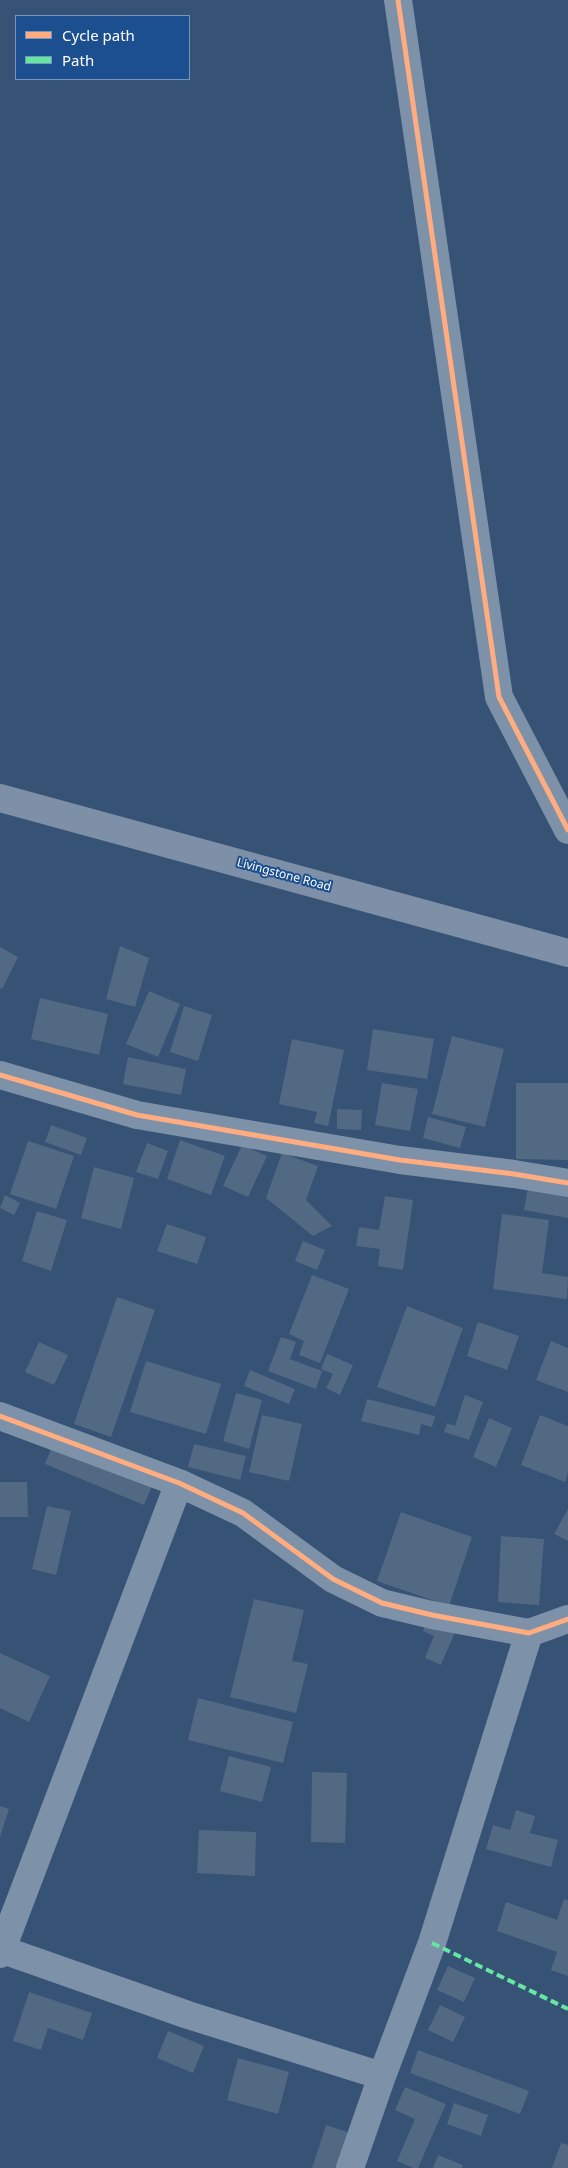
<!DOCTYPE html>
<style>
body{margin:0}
#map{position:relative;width:568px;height:2168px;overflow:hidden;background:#365274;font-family:"Noto Sans",sans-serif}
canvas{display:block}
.legend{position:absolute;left:15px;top:15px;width:175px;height:65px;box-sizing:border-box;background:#1b4f8f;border:1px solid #7695bc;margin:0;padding:6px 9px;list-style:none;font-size:15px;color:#fff}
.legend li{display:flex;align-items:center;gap:10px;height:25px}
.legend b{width:25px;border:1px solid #7695bc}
</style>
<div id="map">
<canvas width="568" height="2168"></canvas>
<ul class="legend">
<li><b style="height:6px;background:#ffac80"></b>Cycle path</li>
<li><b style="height:6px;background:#66e7a1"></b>Path</li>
</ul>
</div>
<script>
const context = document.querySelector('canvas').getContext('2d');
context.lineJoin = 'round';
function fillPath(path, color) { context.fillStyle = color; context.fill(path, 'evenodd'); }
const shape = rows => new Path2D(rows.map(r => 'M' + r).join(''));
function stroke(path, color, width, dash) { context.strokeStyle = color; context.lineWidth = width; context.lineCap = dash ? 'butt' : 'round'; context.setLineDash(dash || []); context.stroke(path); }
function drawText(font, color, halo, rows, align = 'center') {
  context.font = font + ' "Noto Sans",sans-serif'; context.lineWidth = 4; context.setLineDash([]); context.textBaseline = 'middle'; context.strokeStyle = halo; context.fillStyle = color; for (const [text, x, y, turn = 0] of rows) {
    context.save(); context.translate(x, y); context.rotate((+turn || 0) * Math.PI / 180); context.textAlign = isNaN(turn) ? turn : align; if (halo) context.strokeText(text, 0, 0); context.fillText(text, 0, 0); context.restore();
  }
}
const building = shape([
 [120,946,149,958,135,1007,106,999],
 [0,947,18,957,2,989,0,988],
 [149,991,180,1004,158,1057,126,1044],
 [40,998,108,1014,99,1055,31,1039],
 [184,1006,212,1015,198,1061,170,1052],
 [373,1029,434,1039,427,1079,367,1070],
 [452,1036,504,1049,485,1127,432,1114],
 [292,1039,344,1050,328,1126,314,1123,317,1112,279,1104],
 [128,1057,186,1069,181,1095,123,1084],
 [382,1083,418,1089,410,1131,375,1125],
 [516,1083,568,1083,568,1160,516,1159],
 [337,1109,362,1110,361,1130,337,1129],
 [428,1117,466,1127,460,1148,423,1138],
 [51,1125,87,1138,81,1155,45,1142],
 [180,1140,225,1156,211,1195,167,1179],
 [28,1141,74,1156,56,1209,10,1194],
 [147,1143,168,1151,158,1179,136,1172],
 [242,1145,267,1156,248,1197,223,1186],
 [282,1153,318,1166,306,1200,332,1226,313,1236,266,1198],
 [94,1167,134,1178,121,1229,81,1218],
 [529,1182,568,1188,568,1218,524,1210],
 [5,1195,20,1203,14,1215,0,1208],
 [385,1196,413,1200,403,1270,378,1266,380,1249,356,1246,359,1227,379,1230],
 [37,1211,67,1220,51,1271,22,1261],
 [502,1214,549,1220,542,1273,568,1277,567,1299,493,1289],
 [167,1224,206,1237,197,1264,157,1251],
 [303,1241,325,1250,317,1270,295,1261],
 [312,1275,349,1289,320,1363,299,1355,304,1341,289,1334],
 [117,1297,155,1310,111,1437,74,1424],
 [407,1306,463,1328,435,1407,377,1387],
 [478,1322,519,1336,507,1370,467,1356],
 [281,1337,296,1342,290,1359,322,1371,316,1389,268,1371],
 [551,1341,568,1348,568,1392,536,1380],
 [39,1342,68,1355,54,1385,25,1372],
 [327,1354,353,1365,340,1395,326,1388,333,1374,321,1369],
 [146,1361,221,1384,206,1434,130,1412],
 [250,1370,295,1389,289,1404,244,1386],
 [236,1393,262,1400,249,1449,223,1441],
 [465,1395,483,1402,469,1440,444,1432,447,1423,455,1426],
 [367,1399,435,1416,432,1427,421,1424,419,1435,361,1421],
 [262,1415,302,1424,289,1481,249,1472],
 [540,1415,568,1426,568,1472,565,1482,521,1465],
 [489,1418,512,1428,496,1467,473,1457],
 [54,1442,153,1484,144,1505,45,1464],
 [194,1444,246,1456,240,1480,188,1467],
 [0,1482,27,1482,28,1517,0,1517],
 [47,1506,71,1511,56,1575,32,1569],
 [568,1509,568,1541,554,1534],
 [401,1512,472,1537,449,1606,377,1581],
 [501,1536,544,1539,539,1605,498,1602],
 [254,1599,304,1610,292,1661,308,1664,296,1713,230,1697],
 [427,1620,455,1632,441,1665,425,1658,434,1636,423,1631],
 [0,1653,50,1676,29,1722,0,1708],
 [198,1698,293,1722,283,1763,188,1740],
 [229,1756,271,1767,262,1802,220,1791],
 [312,1772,347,1773,345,1843,311,1842],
 [0,1806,9,1809,0,1837],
 [516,1810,535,1816,530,1833,558,1840,551,1867,486,1849,493,1825,510,1830],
 [199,1830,256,1832,255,1876,197,1873],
 [564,1899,568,1900,568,1976,551,1970,557,1952,497,1931,506,1902,557,1920],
 [448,1966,475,1978,464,2002,437,1990],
 [29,1992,92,2013,83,2040,48,2028,41,2050,13,2041],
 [440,2005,465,2017,453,2042,428,2030],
 [168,2031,204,2046,193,2073,157,2058],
 [418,2050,529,2091,520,2114,410,2073],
 [238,2058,289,2072,278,2114,227,2100],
 [405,2087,446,2104,418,2168,413,2168,397,2161,415,2119,395,2110],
 [454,2103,488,2115,481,2136,447,2124],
 [326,2125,357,2135,346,2168,312,2168],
 [561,2143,568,2145,568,2168,552,2168],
 [438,2155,463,2165,462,2168,433,2168]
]);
const minor = shape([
 [398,0,499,697,568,830],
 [0,1075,137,1115,400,1160,514,1174,568,1183],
 [0,1416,179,1483,243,1513,333,1579,382,1603,432,1615,529,1633,568,1619],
 [0,1949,188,2015,382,2076],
 [0,1954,179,1483],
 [350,2168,382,2076,432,1943,529,1633]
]);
const trunk = shape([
 [0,798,568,953]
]);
const quiet = shape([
 [432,1943,568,2009]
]);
const cycleway = shape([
 [398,0,499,697,568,830],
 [0,1075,137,1115,400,1160,514,1174,568,1183],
 [0,1416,179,1483,243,1513,333,1579,382,1603,432,1615,529,1633,568,1619]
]);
const streetNames = [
 ["Livingstone Road",284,875,15]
];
fillPath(building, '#526984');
stroke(minor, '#7d92a8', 28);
stroke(trunk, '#7e90a7', 28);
stroke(quiet, '#66e7a1', 4, [8, 4]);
stroke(cycleway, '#ffac80', 5);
drawText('12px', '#fff', '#1b4f8f', streetNames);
</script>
